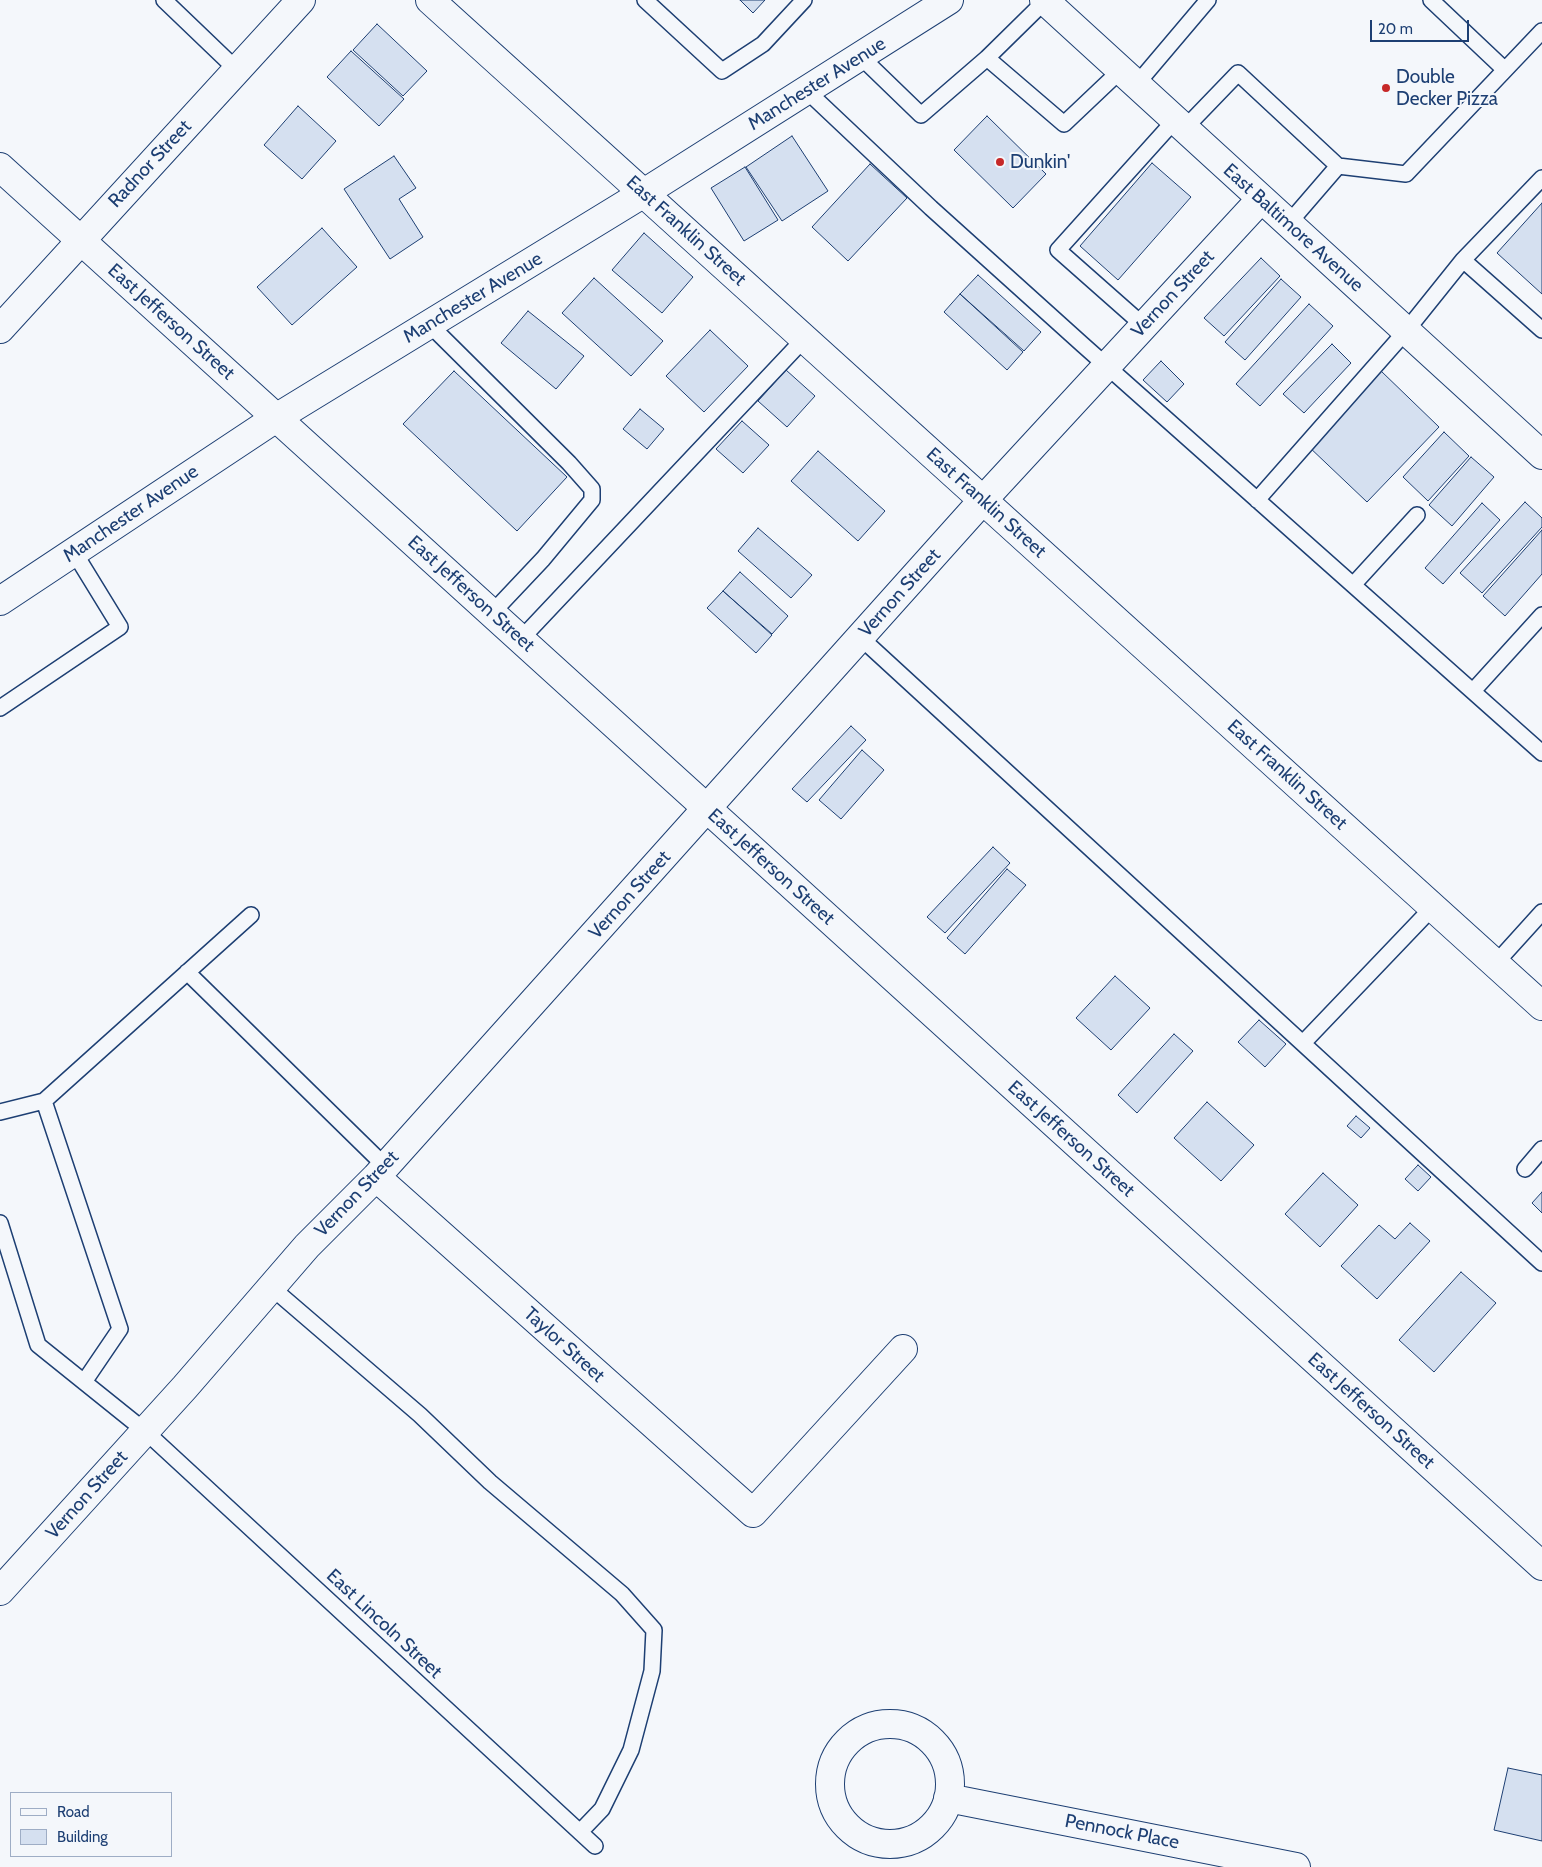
<!DOCTYPE html>
<style>
body{margin:0}
#map{position:relative;width:1542px;height:1867px;overflow:hidden;background:#f4f7fb;font-family:Cabin,sans-serif}
canvas{display:block}
.legend{position:absolute;left:10px;top:1792px;width:162px;height:65px;box-sizing:border-box;background:#f4f7fb;border:1px solid #9eadc5;margin:0;padding:6px 9px;list-style:none;font-size:15px;color:#1d3f73}
.legend li{display:flex;align-items:center;gap:10px;height:25px}
.legend b{width:25px;border:1px solid #9eadc5}
.scale{position:absolute;left:1370px;top:20px;width:99px;height:22px;box-sizing:border-box;border:2px solid #1d3f73;border-top:0;padding-left:6px;font-size:15px;line-height:18px;white-space:nowrap;color:#1d3f73;-webkit-text-stroke:4px #f4f7fb;paint-order:stroke}
</style>
<div id="map">
<canvas width="1542" height="1867"></canvas>
<ul class="legend">
<li><b style="height:6px;background:#f4f7fb"></b>Road</li>
<li><b style="height:14px;background:#d5e0f0"></b>Building</li>
</ul>
<div class="scale">20 m</div>
</div>
<script>
const context = document.querySelector('canvas').getContext('2d');
context.lineJoin = 'round';
function fillPath(path, color) { context.fillStyle = color; context.fill(path, 'evenodd'); }
const shape = rows => new Path2D(rows.map(r => 'M' + r).join(''));
function stroke(path, color, width, dash) { context.strokeStyle = color; context.lineWidth = width; context.lineCap = dash ? 'butt' : 'round'; context.setLineDash(dash || []); context.stroke(path); }
function drawText(font, color, halo, rows, align = 'center') {
  context.font = font + ' Cabin,sans-serif'; context.lineWidth = 4; context.setLineDash([]); context.textBaseline = 'middle'; context.strokeStyle = halo; context.fillStyle = color; for (const [text, x, y, turn = 0] of rows) {
    context.save(); context.translate(x, y); context.rotate((+turn || 0) * Math.PI / 180); context.textAlign = isNaN(turn) ? turn : align; if (halo) context.strokeText(text, 0, 0); context.fillText(text, 0, 0); context.restore();
  }
}
const building = shape([
 [740,0,765,0,753,13,740,0],
 [377,24,427,71,403,96,353,50,377,24],
 [351,51,404,99,379,126,327,77,351,51],
 [298,106,336,141,302,179,264,145,298,106],
 [987,116,1046,174,1013,208,954,150,987,116],
 [792,136,828,191,782,221,746,167,792,136],
 [394,156,416,188,399,199,423,237,390,259,344,189,394,156],
 [1152,163,1191,197,1118,280,1080,246,1152,163],
 [870,164,907,198,848,261,812,227,870,164],
 [745,167,778,220,744,241,711,188,745,167],
 [1542,203,1542,294,1497,253,1542,203],
 [322,228,357,267,292,325,257,287,322,228],
 [644,233,693,277,662,313,612,270,644,233],
 [1261,258,1280,276,1224,336,1204,318,1261,258],
 [978,275,1041,332,1024,351,960,294,978,275],
 [594,278,663,341,631,376,562,313,594,278],
 [1281,279,1301,297,1245,360,1225,342,1281,279],
 [960,294,1023,352,1007,370,944,312,960,294],
 [1309,304,1333,326,1260,406,1236,384,1309,304],
 [528,311,584,356,556,389,501,343,528,311],
 [710,330,748,366,704,412,666,376,710,330],
 [1332,344,1351,363,1304,413,1283,394,1332,344],
 [1161,361,1184,384,1167,402,1143,380,1161,361],
 [786,370,815,396,787,427,758,401,786,370],
 [1380,370,1439,427,1367,502,1307,445,1380,370],
 [454,371,567,477,517,531,403,424,454,371],
 [640,409,664,429,647,449,623,429,640,409],
 [742,421,769,445,743,473,716,449,742,421],
 [1444,432,1469,456,1428,501,1403,477,1444,432],
 [818,451,885,511,858,541,791,481,818,451],
 [1471,457,1494,477,1452,526,1429,505,1471,457],
 [1525,502,1542,518,1542,527,1482,593,1460,573,1525,502],
 [1482,503,1500,520,1443,584,1425,568,1482,503],
 [758,528,812,575,791,598,738,551,758,528],
 [1542,530,1542,574,1505,616,1483,596,1542,530],
 [740,572,788,616,772,634,723,591,740,572],
 [723,591,772,635,756,653,707,608,723,591],
 [851,726,866,740,807,802,792,789,851,726],
 [862,750,884,770,841,819,819,800,862,750],
 [993,847,1010,863,945,933,927,917,993,847],
 [1007,869,1026,885,965,954,947,938,1007,869],
 [1115,976,1150,1008,1111,1050,1076,1018,1115,976],
 [1259,1020,1286,1044,1265,1067,1238,1042,1259,1020],
 [1174,1034,1193,1051,1137,1113,1118,1095,1174,1034],
 [1207,1102,1254,1145,1221,1181,1174,1138,1207,1102],
 [1356,1116,1370,1128,1361,1138,1347,1126,1356,1116],
 [1418,1165,1431,1177,1418,1191,1405,1179,1418,1165],
 [1323,1173,1358,1205,1320,1247,1285,1214,1323,1173],
 [1542,1192,1542,1213,1532,1203,1542,1192],
 [1410,1223,1430,1241,1377,1299,1341,1266,1379,1225,1395,1239,1410,1223],
 [1461,1272,1496,1303,1434,1372,1399,1340,1461,1272],
 [1508,1768,1542,1775,1542,1841,1494,1830,1508,1768]
]);
const lane = shape([
 [164,0,237,70],
 [645,0,722,71,763,44,804,0],
 [1431,0,1504,69],
 [860,56,921,115,987,58,1064,124,1121,70],
 [987,58,1045,1],
 [1136,85,1208,0],
 [807,91,931,208,1083,345,1542,753],
 [1184,129,1238,73,1338,166],
 [1288,224,1338,166,1406,174,1542,31],
 [1463,260,1542,330],
 [429,324,569,463,592,489,592,500,543,559,492,613],
 [1144,326,1058,250,1175,120],
 [1257,500,1406,331,1463,260,1542,178],
 [1353,585,1417,515],
 [861,638,1542,1263],
 [521,639,804,339],
 [1473,691,1542,615],
 [0,708,120,627,74,552],
 [1495,964,1542,912],
 [187,972,385,1166],
 [1303,1043,1433,907],
 [0,1112,44,1101],
 [1525,1169,1542,1149],
 [0,1223,38,1345,145,1431,595,1846],
 [271,1287,420,1415,490,1482,622,1594,654,1630,652,1671,631,1750,602,1809,580,1832],
 [84,1382,120,1329,44,1101,251,915]
]);
const street = shape([
 [430,0,1542,1006],
 [0,167,1542,1566],
 [0,329,301,0],
 [376,1177,753,1513,903,1349],
 [0,1591,185,1387,307,1246,376,1177,983,500,1261,199],
 '830 1784a60 60 0 1 1 120 0a60 60 0 1 1-120 0Z',
 [948,1798,1296,1867]
]);
const secondary = shape([
 [0,601,276,418,644,193,949,0]
]);
const primary = shape([
 [1044,0,1542,455]
]);
const markers = [
 [1386,88,5,"#c62828"],
 [1000,162,5,"#c62828"]
];
const poiNames = [
 ["Double",1396,77],
 ["Decker Pizza",1396,99],
 ["Dunkin'",1010,162]
];
const streetNames = [
 ["Manchester Avenue",817,84,-32],
 ["Radnor Street",150,164,-47],
 ["East Baltimore Avenue",1293,228,42],
 ["East Franklin Street",686,231,42],
 ["Vernon Street",1173,294,-47],
 ["Manchester Avenue",473,298,-31],
 ["East Jefferson Street",171,322,42],
 ["East Franklin Street",986,503,42],
 ["Manchester Avenue",131,514,-34],
 ["Vernon Street",900,593,-48],
 ["East Jefferson Street",471,594,42],
 ["East Franklin Street",1287,775,42],
 ["East Jefferson Street",771,867,42],
 ["Vernon Street",630,895,-48],
 ["East Jefferson Street",1071,1139,42],
 ["Vernon Street",357,1194,-46],
 ["Taylor Street",564,1345,42],
 ["East Jefferson Street",1371,1411,42],
 ["Vernon Street",87,1495,-48],
 ["East Lincoln Street",384,1624,43],
 ["Pennock Place",1122,1832,11]
];
fillPath(building, '#d5e0f0');
stroke(building, '#1d3f73', 1);
stroke(lane, '#1d3f73', 18);
stroke(street, '#1d3f73', 30);
stroke(secondary, '#1d3f73', 30);
stroke(primary, '#1d3f73', 30);
stroke(lane, '#f4f7fb', 15);
stroke(street, '#f4f7fb', 28);
stroke(secondary, '#f4f7fb', 28);
stroke(primary, '#f4f7fb', 28);
for (const [x, y, r, color] of markers) { const dot = new Path2D(); dot.arc(x, y, r, 0, 2 * Math.PI); context.fillStyle = color; context.fill(dot); stroke(dot, '#f4f7fb', 2); }
drawText('19px', '#1d3f73', '#f4f7fb', poiNames, 'left');
drawText('19px', '#1d3f73', '#f4f7fb', streetNames);
</script>
